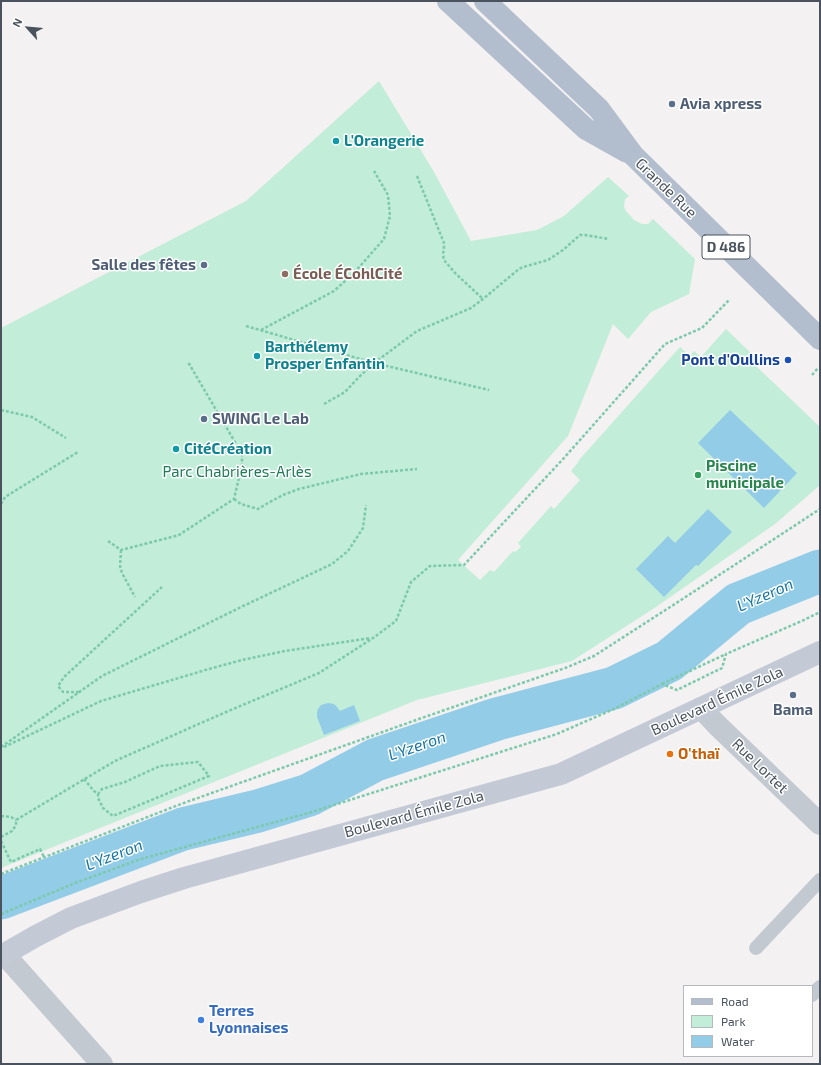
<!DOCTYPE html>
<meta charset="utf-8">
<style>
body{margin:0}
#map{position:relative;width:821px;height:1065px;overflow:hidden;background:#f3f1f1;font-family:"Exo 2",sans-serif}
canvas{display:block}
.frame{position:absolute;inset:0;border:2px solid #49525d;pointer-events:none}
.legend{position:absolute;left:683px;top:985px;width:130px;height:72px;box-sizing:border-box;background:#fff;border:1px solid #b6babe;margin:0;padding:5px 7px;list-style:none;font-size:12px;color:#49525d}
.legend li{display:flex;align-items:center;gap:8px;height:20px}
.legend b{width:20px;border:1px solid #b6babe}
.north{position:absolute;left:8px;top:8px;width:40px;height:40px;-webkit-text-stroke:3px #fff;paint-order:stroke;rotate:297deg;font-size:11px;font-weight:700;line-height:16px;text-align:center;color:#49525d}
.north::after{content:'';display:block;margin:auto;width:14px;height:18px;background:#49525d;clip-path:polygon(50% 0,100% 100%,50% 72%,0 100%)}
</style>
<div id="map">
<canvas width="821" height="1065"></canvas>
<div class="frame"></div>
<ul class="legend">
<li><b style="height:5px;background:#b2bdcd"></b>Road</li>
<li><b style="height:11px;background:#c2edd8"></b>Park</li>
<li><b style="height:11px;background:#92cce7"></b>Water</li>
</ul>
<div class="north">N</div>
</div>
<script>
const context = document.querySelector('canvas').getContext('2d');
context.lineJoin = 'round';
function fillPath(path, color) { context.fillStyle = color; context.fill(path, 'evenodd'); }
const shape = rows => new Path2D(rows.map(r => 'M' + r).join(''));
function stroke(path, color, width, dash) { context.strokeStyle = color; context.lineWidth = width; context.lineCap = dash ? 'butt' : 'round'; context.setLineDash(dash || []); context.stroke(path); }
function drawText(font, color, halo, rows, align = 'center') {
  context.font = font + ' "Exo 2",sans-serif'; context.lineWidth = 3; context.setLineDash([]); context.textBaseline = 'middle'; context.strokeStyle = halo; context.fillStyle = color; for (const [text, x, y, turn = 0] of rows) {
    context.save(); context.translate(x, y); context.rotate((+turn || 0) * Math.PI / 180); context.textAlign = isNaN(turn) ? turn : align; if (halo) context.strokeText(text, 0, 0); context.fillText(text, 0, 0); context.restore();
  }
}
const green = shape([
 [379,81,434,172,471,241,537,230,564,216,608,177,629,196,625,199,624,207,626,211,634,220,642,224,648,224,653,219,695,259,689,294,651,312,628,339,613,324,568,436,458,560,480,580,490,570,494,572,513,551,515,552,521,547,518,543,551,506,554,509,580,480,571,471,577,464,579,460,680,347,690,356,694,351,701,357,726,329,754,356,756,366,820,427,820,485,775,524,656,607,572,661,417,700,1,868,1,328,246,201]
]);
const water = shape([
 [730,410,797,473,764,508,698,443],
 [708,509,732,532,698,566,696,565,664,597,636,569,668,536,675,543],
 [328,703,334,704,337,707,340,711,354,705,360,721,324,735,317,717,317,713,318,709,321,705]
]);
const river = shape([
 [1,898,183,829,258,811,309,795,375,760,497,719,614,688,669,661,738,604,820,571]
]);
const path = shape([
 [417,176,444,243,444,247,443,255,444,260,455,273,483,299],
 [246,326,374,363,489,390],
 [261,330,334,291,353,274,384,239,390,216,388,195,374,171],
 [812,375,818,368],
 [324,404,345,392,359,377,374,363,417,331,471,308,483,299,519,269,523,267,548,260,563,250,580,235,585,235,609,239],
 [1,410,32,417,66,438],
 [234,499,241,504,258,509,268,503,283,495,299,489,361,474,417,469],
 [1,504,5,497,78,452],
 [108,541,121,550,179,535,234,499,242,465,242,454,188,362],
 [121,550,120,566,122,573,135,597],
 [662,684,726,654],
 [79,692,63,692,58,686,64,677,162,587],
 [1,747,102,676,239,608,332,564,348,551,363,528,366,505],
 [4,747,101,701,209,669,242,660,285,651,371,638],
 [84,779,94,791,98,794,98,798,103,808,113,816,209,776,198,762,160,766,125,782,102,789,98,794],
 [1,816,11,817,16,820],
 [1,837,12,831,16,825,16,820,115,761,226,712,319,673,373,638,396,621,411,582,430,566,464,565,564,458,665,344,702,328,730,299],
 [1,841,11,862,40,849,44,857],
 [1,874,181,804,419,719,565,668,594,656,681,600,820,509],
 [1,914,75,883,141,859,312,812,557,734,614,709,662,684,677,690,722,668,726,654,804,620,820,612]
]);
const service = shape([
 [756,948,820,880],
 [812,995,820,987]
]);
const minor = shape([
 [701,708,717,725,820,824],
 [4,954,102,1064]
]);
const secondary = shape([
 [1,956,36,936,71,918,141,892,184,878,561,774,714,702,820,652]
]);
const primary = shape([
 [448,1,586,129,627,152],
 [485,1,599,109,633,155,820,339]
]);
const markers = [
 [672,104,4,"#5c6f8a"],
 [336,141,4,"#0f9aa8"],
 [204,265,4,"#5c6f8a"],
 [285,274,4,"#8d6e63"],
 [257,356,4,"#0f9aa8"],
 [788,360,4,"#1a4fb4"],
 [204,419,4,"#5c6f8a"],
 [176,449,4,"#0f9aa8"],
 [698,475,4,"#2e9e5b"],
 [793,695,4,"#5c6f8a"],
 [670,754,4,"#e8710a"],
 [201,1020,4,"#3f7fe0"]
];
const shields = [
 [726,247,48]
];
const shieldNames = [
 ["D 486",726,247]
];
const serviceNames = [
 ["Avia xpress",680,104],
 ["Salle des fêtes",196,265,"right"],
 ["SWING Le Lab",212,419],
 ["Bama",793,710,"center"]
];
const cultureNames = [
 ["L'Orangerie",344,141],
 ["Barthélemy",265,347],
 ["Prosper Enfantin",265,364],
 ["CitéCréation",184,449]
];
const streetNames = [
 ["Grande Rue",666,188,44],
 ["Boulevard Émile Zola",717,701,-25],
 ["Rue Lortet",760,766,44],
 ["Boulevard Émile Zola",414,814,-15]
];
const educationNames = [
 ["École ÉCohlCité",293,274]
];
const transitNames = [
 ["Pont d'Oullins",780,360]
];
const leisureNames = [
 ["Piscine",706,466],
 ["municipale",706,483]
];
const parkNames = [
 ["Parc Chabrières-Arlès",237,472]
];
const foodNames = [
 ["O'thaï",678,754]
];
const shopNames = [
 ["Terres",209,1011],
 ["Lyonnaises",209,1028]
];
const waterNames = [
 ["L'Yzeron",765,595,-24],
 ["L'Yzeron",417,746,-19],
 ["L'Yzeron",114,855,-21]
];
fillPath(green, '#c2edd8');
fillPath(water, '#92cce7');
stroke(river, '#92cce7', 43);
stroke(path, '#7cc9ac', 2.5, [3, 2]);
stroke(service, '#c2c9d1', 14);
stroke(minor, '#c2c9d1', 22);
stroke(secondary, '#c3cad6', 22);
stroke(primary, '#b2bdcd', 22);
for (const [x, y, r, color] of markers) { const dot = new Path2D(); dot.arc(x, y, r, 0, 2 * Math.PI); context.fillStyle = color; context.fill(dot); stroke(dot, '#fff', 1.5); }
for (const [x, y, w] of shields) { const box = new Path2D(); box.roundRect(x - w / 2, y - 12, w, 24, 3); context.fillStyle = '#fff'; context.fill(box); stroke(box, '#49525d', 1); }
drawText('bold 14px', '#49525d', null, shieldNames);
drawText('bold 15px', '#4e5e75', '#fff', serviceNames, 'left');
drawText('bold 15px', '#0d838f', '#fff', cultureNames, 'left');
drawText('15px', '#49525d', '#fff', streetNames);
drawText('bold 15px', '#785e54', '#fff', educationNames, 'left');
drawText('bold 15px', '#164399', '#fff', transitNames, 'right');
drawText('bold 15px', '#27864d', '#fff', leisureNames, 'left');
drawText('15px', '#1d7b57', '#fff', parkNames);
drawText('bold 15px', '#c56008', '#fff', foodNames, 'left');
drawText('bold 15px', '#366cbe', '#fff', shopNames, 'left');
drawText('italic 16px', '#1676a4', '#fff', waterNames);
</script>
